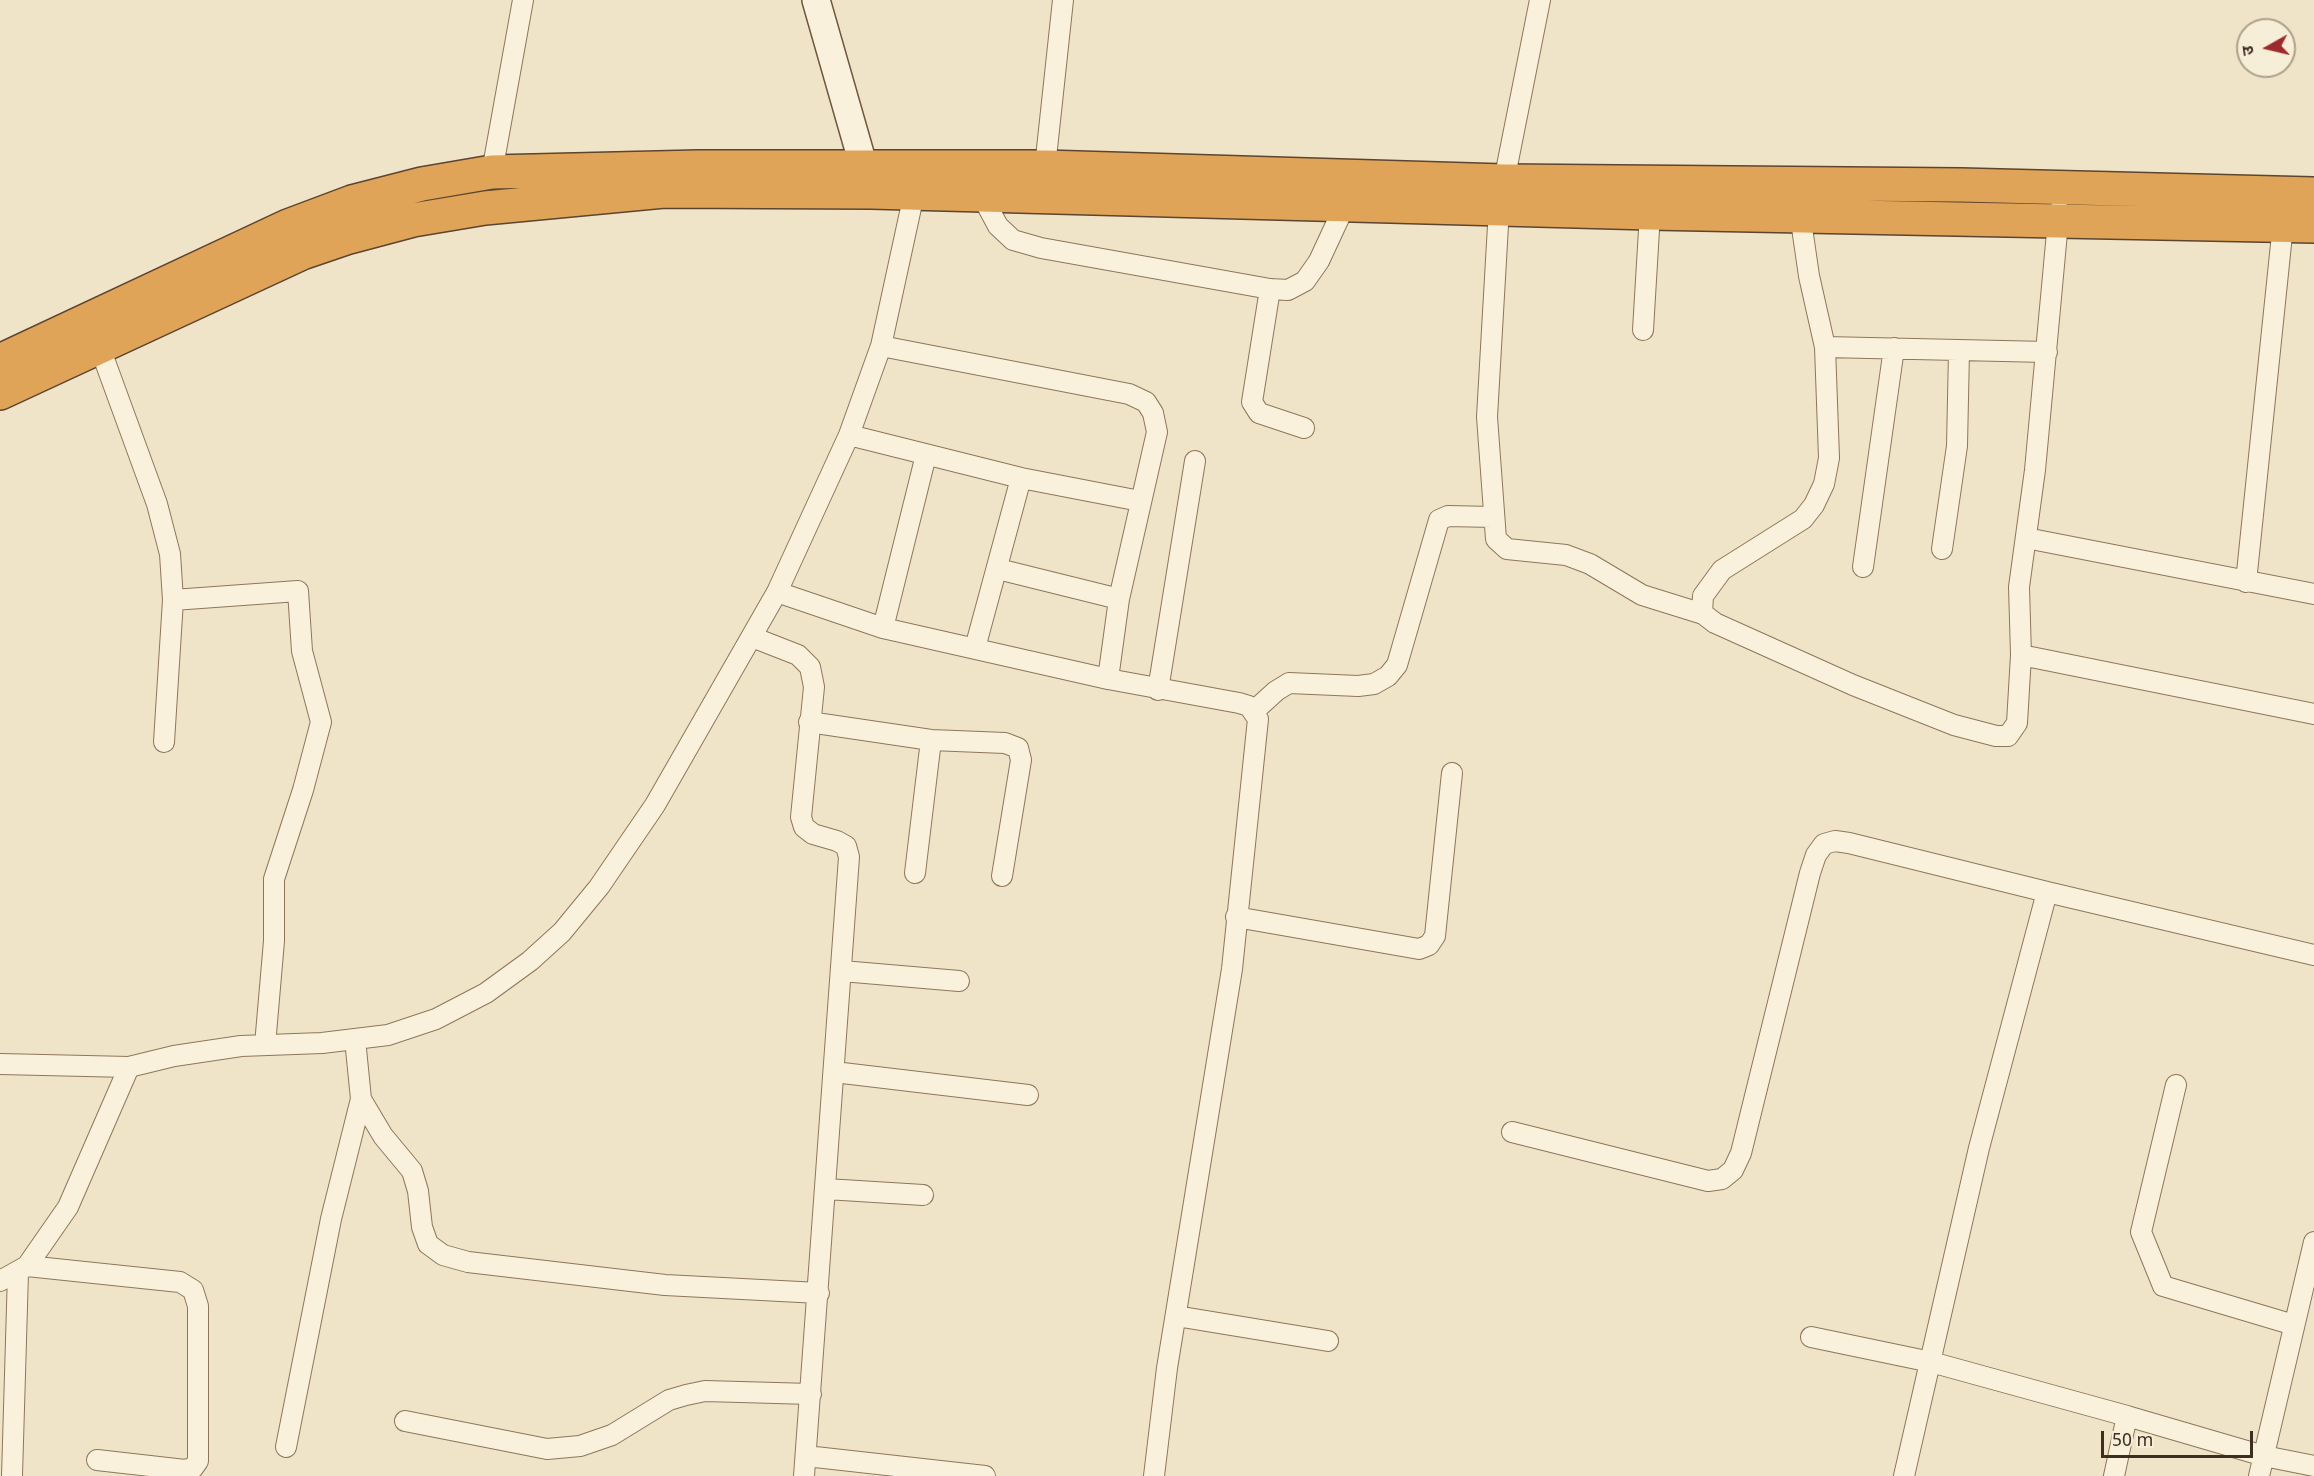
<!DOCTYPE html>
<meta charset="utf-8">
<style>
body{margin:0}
#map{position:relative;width:2314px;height:1476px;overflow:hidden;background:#f0e4c8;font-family:Georgia,"Noto Sans Devanagari",serif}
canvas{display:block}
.north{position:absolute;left:2236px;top:18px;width:60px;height:60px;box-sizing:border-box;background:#f7eed8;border:2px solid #ada18e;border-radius:50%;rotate:262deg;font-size:16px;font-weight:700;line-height:24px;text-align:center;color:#3d2e20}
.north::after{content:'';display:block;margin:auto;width:21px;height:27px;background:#9e2a2b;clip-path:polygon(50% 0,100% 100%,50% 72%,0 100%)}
.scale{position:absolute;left:2101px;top:1431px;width:152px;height:27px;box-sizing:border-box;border:3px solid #3d2e20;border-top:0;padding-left:8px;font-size:18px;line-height:21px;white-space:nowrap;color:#3d2e20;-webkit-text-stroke:4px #f7eed8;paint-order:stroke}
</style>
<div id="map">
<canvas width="2314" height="1476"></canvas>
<div class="north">उ</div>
<div class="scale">50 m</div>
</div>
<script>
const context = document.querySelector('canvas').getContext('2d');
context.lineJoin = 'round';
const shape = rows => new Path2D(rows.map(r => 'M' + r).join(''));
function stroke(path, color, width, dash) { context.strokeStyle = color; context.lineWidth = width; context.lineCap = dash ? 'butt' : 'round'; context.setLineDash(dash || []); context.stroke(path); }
const street = shape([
 [1045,167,1063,0],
 [492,172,523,0],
 [1504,181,1540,0],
 [982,196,998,226,1013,240,1041,248,1270,289,1288,290,1305,281,1319,261,1345,205],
 [1499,208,1487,417,1496,539,1507,549,1566,555,1590,564,1642,595,1703,614],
 [1800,214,1809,276,1825,347,1829,458,1824,484,1814,505,1803,519,1722,570,1703,596,1702,613,1715,623,1853,685,1954,725,1996,736,2008,736,2017,723,2021,655,2019,587,2035,470,2059,211],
 [1270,289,1252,402,1259,413,1304,428],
 [1643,330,1650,213],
 [881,346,1129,394,1146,402,1153,413,1157,432,1119,599,1108,679],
 [1825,347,2047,352],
 [100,348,157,504,170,554,173,600,164,742],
 [849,435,1021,478,1140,501],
 [2026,538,2314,594],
 [1942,549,1957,446,1959,351],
 [1863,567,1894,348],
 [998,569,1119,599],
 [2246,582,2283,225],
 [777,592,883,628,1108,679,1239,703,1249,706,1258,719,1232,969,1167,1368,1154,1476],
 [173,600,298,591,302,651,321,722,303,790,274,879,274,941,265,1045],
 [883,628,926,455],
 [752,637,798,655,810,667,814,687,801,817,804,827,813,834,837,841,846,846,849,857,804,1476],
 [975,648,1021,478],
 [2021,655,2314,714],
 [1158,690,1195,461],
 [1254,711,1276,691,1289,683,1358,686,1374,684,1388,676,1397,665,1439,520,1448,516,1493,517],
 [809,722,931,740,1005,743,1018,748,1021,760,1002,876],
 [915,873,931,740],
 [2047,892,2314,955],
 [1236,917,1419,949,1429,945,1435,936,1452,773],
 [842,971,959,981],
 [355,1039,361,1099,383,1136,412,1171,418,1191,422,1227,428,1244,443,1255,468,1262,665,1285,819,1293],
 [0,1064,129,1067,174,1056,241,1046,322,1043,388,1035,436,1019,486,993,530,961,562,932,599,887,655,805,777,592,849,435,881,346,914,194],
 [834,1072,1028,1095],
 [2176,1085,2141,1232,2163,1286,2294,1325],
 [1512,1132,1708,1181,1722,1179,1733,1170,1741,1153,1810,873,1816,855,1824,844,1835,841,1849,843,2047,892,1979,1148,1904,1476],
 [826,1189,923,1195],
 [27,1266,180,1282,193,1290,198,1306,198,1461,193,1468,185,1470,97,1460],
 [0,1281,27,1266,68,1207,129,1067],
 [1176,1316,1328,1341],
 [1811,1337,1931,1362,2127,1416],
 [405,1421,547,1449,580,1446,612,1435,669,1400,686,1395,705,1391,811,1394],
 [286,1447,331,1219,361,1099],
 [806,1456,985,1476],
 [12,1476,18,1273],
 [2114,1476,2127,1416,2264,1456,2314,1466],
 [2259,1476,2314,1242]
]);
const secondary = shape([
 [816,0,869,185]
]);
const highway = shape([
 [0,361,288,226,352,202,422,184,492,172,698,167,1045,167,1504,181,1961,185,2314,194],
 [0,393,302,253,349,237,413,220,485,208,664,191,871,192,1650,213,2314,226]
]);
stroke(street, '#8d765c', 22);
stroke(secondary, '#6f573f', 30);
stroke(highway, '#5b4430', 36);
stroke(street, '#faf1dc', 20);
stroke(secondary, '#faf1dc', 27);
stroke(highway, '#e0a458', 33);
</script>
